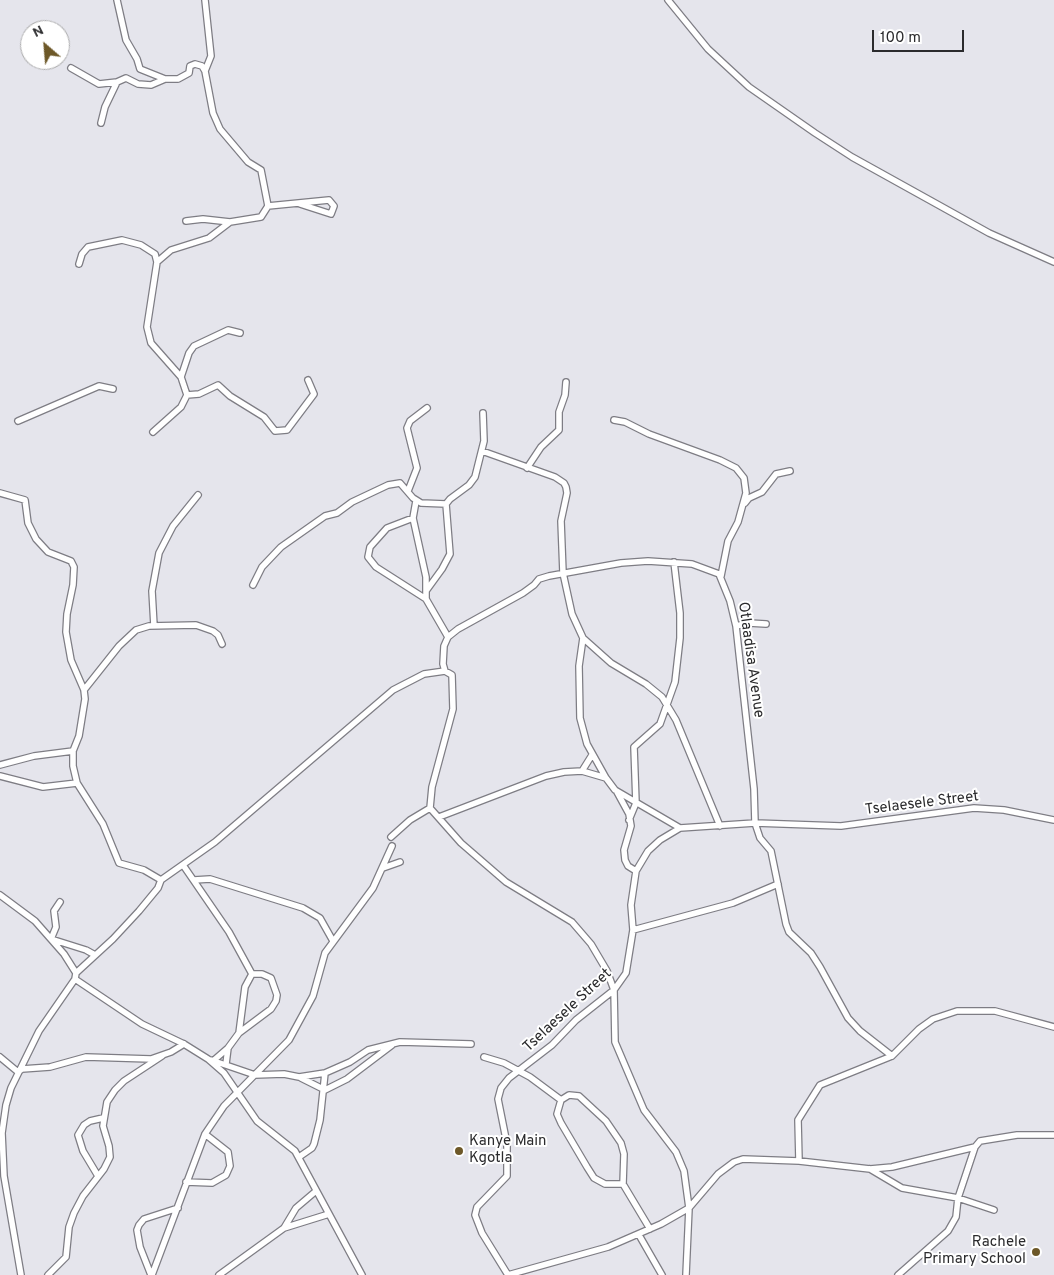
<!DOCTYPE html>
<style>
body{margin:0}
#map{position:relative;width:1054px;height:1275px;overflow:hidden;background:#e5e5ec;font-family:Overpass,sans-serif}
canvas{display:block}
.north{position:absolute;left:20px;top:20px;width:50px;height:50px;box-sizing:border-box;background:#fff;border:1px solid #aaaaab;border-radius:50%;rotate:333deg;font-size:14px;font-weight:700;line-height:20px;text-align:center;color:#2b2b2d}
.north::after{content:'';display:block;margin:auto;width:18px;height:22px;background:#6d5828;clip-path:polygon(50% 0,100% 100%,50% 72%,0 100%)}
.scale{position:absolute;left:872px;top:30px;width:92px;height:22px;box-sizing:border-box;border:2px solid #2b2b2d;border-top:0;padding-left:6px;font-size:15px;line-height:18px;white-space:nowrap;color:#2b2b2d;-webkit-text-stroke:4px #fff;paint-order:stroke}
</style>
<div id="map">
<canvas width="1054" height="1275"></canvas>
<div class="north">N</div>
<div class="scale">100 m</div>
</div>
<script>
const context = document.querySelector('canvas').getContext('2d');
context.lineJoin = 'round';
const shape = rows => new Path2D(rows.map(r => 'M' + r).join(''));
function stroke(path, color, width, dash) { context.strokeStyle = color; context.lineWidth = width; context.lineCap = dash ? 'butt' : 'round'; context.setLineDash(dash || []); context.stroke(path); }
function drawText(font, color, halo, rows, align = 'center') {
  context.font = font + ' Overpass,sans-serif'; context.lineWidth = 4; context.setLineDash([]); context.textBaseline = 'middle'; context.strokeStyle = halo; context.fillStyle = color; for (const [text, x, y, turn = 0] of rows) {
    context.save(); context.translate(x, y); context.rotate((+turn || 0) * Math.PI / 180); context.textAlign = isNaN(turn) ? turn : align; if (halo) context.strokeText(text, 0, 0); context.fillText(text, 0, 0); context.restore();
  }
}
const street = shape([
 [117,0,126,40,137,59,140,69,165,79],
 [668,0,708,49,749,87,815,133,852,157,989,233,1054,262],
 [71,68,99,84,117,82],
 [101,123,105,107,117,82,126,78,138,84,151,85,165,79,178,79,189,73,190,66,195,64,202,66,205,71],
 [268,206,329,200,334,206,331,214,300,204],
 [186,221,203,219,230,222],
 [79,264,82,254,88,247,122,240,141,245,155,254,157,262],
 [181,377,189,353,194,346,228,330,240,333],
 [187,395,199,394,218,385,230,396,264,417,275,431,287,430,314,394,308,380],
 [614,420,625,422,649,434,720,460,736,468,744,478,746,493,738,522,728,541,721,576],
 [18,421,99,386,113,389],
 [153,432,181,407,187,395,181,377,151,343,147,327,157,262,171,250,209,238,230,222,261,217,268,206,261,170,248,162,220,129,213,113,205,71,211,56,205,0],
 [482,451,555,477,564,483,566,487,567,493,561,521,563,573,572,614,583,638,579,666,580,718,587,744,606,778],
 [527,468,541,447,559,430,559,412,565,395,566,382],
 [408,491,417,468,407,428,410,421,427,408],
 [0,493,25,500,28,523,36,539,48,552,71,561,74,567,73,585,67,614,66,632,71,660,84,690,85,699,79,736,73,751,73,766,77,783,103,824,119,863,144,870,161,880],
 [416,501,413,518,426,577,426,591],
 [745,503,749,498,762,492,776,474,790,471],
 [446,504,450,554,442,569,426,591,426,599,448,637],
 [413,518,387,528,370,547,368,557,376,567,426,599],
 [253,585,262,567,281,547,325,516,337,513,352,502,388,485,400,483,413,498,421,503,446,504,450,499,469,485,475,477,484,441,483,413],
 [154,626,152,591,159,553,173,526,198,495],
 [736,626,749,623,766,624],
 [583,638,611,663,646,684,662,697,676,720,720,826],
 [84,690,119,646,136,630,149,626,196,625,213,631,218,635,222,644],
 [0,765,34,756,73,751],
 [582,771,592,755],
 [0,776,43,787,77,783],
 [617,792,629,814,631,826,624,850,625,860,628,866,636,871],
 [439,817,546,776,564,772,582,771,606,778,615,790,680,828],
 [629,820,636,803,634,747,660,724,675,682,680,638,680,613,674,562],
 [391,837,410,820,430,808],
 [183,865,229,932,252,974],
 [383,868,400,862],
 [194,880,210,879,303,908,320,918,333,941],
 [0,895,35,921,64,954,76,973,75,979,39,1031,11,1088,6,1105,2,1133,4,1176,21,1275],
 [60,902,54,911,56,927,51,939,86,950,95,955],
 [633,930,733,903,778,884],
 [76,973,113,939,139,911,158,888,161,880,215,842,393,690,424,674,445,671],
 [252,974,262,974,271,978,277,995,276,1001,271,1009,239,1033,245,987,252,974],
 [75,979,142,1024,184,1044,208,1059,224,1073,257,1121,295,1151,362,1275],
 [0,1057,18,1072,22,1069,50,1067,86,1057,151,1059,171,1052,184,1044],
 [484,1057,504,1063,530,1077,561,1100,569,1095,579,1096,606,1121,621,1143,624,1154,623,1184],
 [211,1060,255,1075,284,1074,299,1077,325,1073,350,1062,368,1050,400,1042,471,1044],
 [213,1061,228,1048],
 [226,1064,228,1048,239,1033],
 [301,1078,325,1090,347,1079,392,1045],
 [561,1100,557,1114,561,1123,587,1167,594,1178,605,1184,623,1184,650,1229],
 [299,1157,312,1148,314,1144,320,1120,325,1073],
 [799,1161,798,1120,820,1085,892,1056,919,1029,933,1019,957,1011,995,1011,1054,1027],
 [870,1169,902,1188,958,1198,994,1210],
 [98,1176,83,1151,78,1135,84,1125,90,1121,103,1118],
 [186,1182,212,1183,226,1175,230,1166,228,1152,205,1134],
 [284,1228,296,1208,316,1191],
 [639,1235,662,1275],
 [48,1275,66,1257,69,1227,74,1213,83,1196,104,1169,110,1157,109,1146,103,1126,107,1102,115,1090,124,1081,162,1056],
 [151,1275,140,1247,137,1230,139,1225,144,1219,178,1208],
 [152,1275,205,1134,224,1106,289,1040,313,996,325,953,373,888,392,846],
 [219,1275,284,1228,329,1214],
 [508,1275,482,1233,475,1215,477,1207,507,1176,507,1144,498,1099,501,1088,509,1078,552,1045,576,1020,614,990,626,973,633,930,631,905,636,871,648,851,660,840,680,828,755,823,841,826,974,808,1004,810,1054,820],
 [508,1275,608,1247,661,1224,689,1208,718,1174,734,1162,743,1159,799,1161,870,1169,892,1167,975,1147,980,1141,1017,1135,1054,1135],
 [686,1275,689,1208,684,1171,676,1152,644,1110,615,1042,614,990,607,971,591,944,572,922,506,882,461,843,430,808,432,787,453,709,452,675,445,671,443,664,444,646,448,637,458,629,523,593,534,585,539,579,549,576,621,563,648,561,692,564,719,574,730,601,736,626,754,789,755,823,760,838,771,851,786,924,789,932,811,953,820,967,848,1018,860,1031,892,1056],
 [898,1275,948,1231,956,1217,958,1198,975,1147]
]);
const markers = [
 [459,1151,5,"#6d5828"],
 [1036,1252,5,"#6d5828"]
];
const streetNames = [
 ["Otlaadisa Avenue",750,660,82],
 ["Tselaesele Street",922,804,-7],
 ["Tselaesele Street",568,1011,-43]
];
const poiNames = [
 ["Kanye Main",469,1142],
 ["Kgotla",469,1159],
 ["Rachele",1026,1243,"right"],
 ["Primary School",1026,1260,"right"]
];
stroke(street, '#7e7d84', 8);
stroke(street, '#fff', 5.5);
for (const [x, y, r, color] of markers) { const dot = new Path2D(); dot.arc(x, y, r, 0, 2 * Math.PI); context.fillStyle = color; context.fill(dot); stroke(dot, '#fff', 2); }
drawText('15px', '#2b2b2d', '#fff', streetNames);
drawText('15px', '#2b2b2d', '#fff', poiNames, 'left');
</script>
